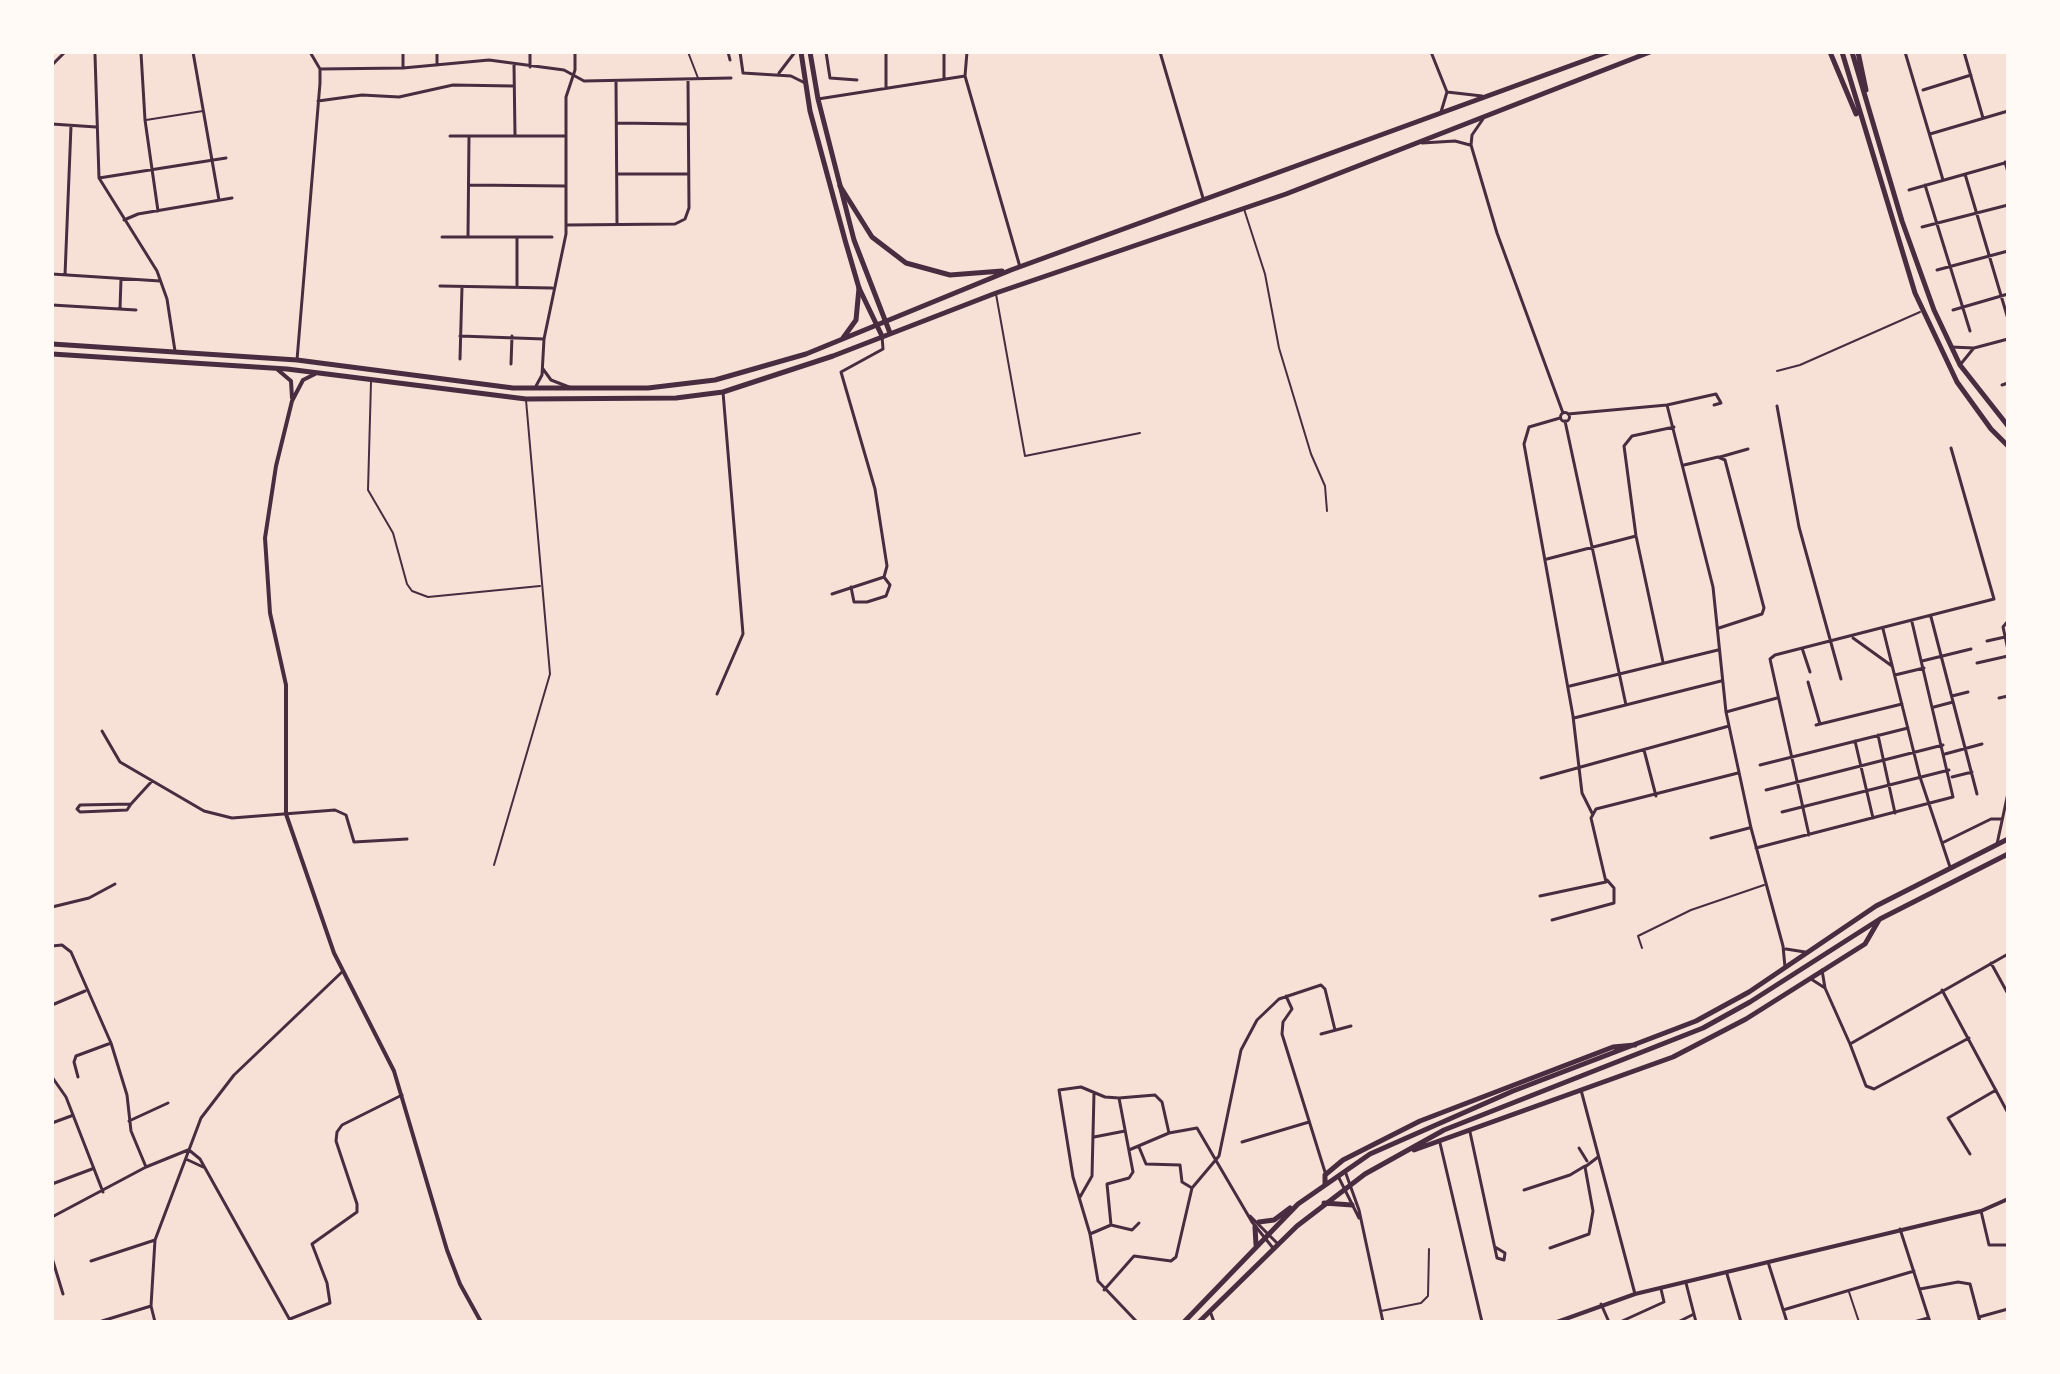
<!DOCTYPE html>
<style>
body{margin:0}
#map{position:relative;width:2060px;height:1374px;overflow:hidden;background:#f7e1d7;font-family:Cabin,sans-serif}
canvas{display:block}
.frame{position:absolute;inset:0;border:54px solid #fffaf5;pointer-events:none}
</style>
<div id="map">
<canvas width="2060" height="1374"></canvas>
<div class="frame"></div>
</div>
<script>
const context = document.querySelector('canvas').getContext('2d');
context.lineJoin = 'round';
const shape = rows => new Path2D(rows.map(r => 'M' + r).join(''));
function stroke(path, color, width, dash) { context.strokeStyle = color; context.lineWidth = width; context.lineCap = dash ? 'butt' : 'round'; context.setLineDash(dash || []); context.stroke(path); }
const service = shape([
 [688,52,698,78],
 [146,120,203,111],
 [1244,209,1265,274,1279,348,1311,454,1325,486,1327,511],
 [996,294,1025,456,1140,433],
 [1777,371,1800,365,1920,312],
 [371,382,368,490,393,533,407,584,412,591,428,597,540,586],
 [494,865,550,674,526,400],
 [1642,948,1638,936,1691,910,1764,885],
 [1849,1292,1859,1322],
 [1381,1311,1421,1303,1428,1296,1429,1249]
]);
const minor = shape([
 [80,52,147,52],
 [193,52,219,200],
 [437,52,437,65],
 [728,52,730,60],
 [740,52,743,73,791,76,805,83],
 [826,52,830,78,857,80],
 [886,52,886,88],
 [944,52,944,78],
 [1160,52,1203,198],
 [1431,52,1447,92,1441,112],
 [1905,52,1943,180],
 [1964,52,1983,118],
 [141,53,145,120,158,211],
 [95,55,99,178,157,271,167,299,175,351],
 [52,65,65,52],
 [514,65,515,135],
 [530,67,530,52],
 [403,68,403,52],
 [320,69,403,68,489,60,564,70,584,81,731,78],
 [779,73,795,52],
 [965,76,967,52],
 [616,81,617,224],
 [1923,90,1971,75],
 [1447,92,1482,96],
 [818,99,965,76,1020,267],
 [318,101,362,95,399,97,453,85,513,86],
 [1483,119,1472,135,1471,145,1497,233,1563,413],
 [617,123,688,124],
 [52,124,96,127],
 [1930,134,2008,111],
 [450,136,565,136],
 [1422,143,1455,141,1470,145],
 [2005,162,2008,172],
 [617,174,688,174],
 [1965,174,2008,319],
 [99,178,226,158],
 [470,185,565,186],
 [1925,185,1970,331],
 [1909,190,2008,162],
 [124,220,138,214,232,198],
 [567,225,675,224,685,219,689,208,688,79],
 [1922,227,2008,205],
 [468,236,469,136],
 [442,237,552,237],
 [1937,270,2008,251],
 [52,274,160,281],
 [65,275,71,126],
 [517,285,517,237],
 [440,286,552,288],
 [52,305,136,310],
 [120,309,121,279],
 [1953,310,2008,294],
 [460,336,544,339],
 [1951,347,1974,348,2008,339],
 [460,359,462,287],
 [297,360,320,83,320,69,310,52],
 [511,364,512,336],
 [1960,365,1973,349],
 [543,369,551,380,569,387],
 [2002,385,2008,383],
 [536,386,542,375,544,339,566,234,566,97,575,70,575,52],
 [1667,405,1713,587,1726,712,1751,828,1783,946,1785,967],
 [1777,406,1799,527,1841,679],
 '1560.5 417a4.5 4.5 0 1 1 9 0a4.5 4.5 0 1 1-9 0Z',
 [1568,414,1667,405,1716,394,1721,403,1714,405],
 [1560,418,1529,427,1524,444,1573,716,1582,793,1592,813],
 [1565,421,1626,705],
 [1720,457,1748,449],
 [1684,465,1718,457,1725,460,1764,608,1762,614,1719,628],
 [1547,559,1636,536],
 [851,587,854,602,867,602,886,596,890,585,884,577],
 [832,594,884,577,887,566,875,489,841,372,883,349,882,336],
 [1931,617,1977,794],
 [2008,621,2003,627,2008,650],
 [1883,629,1920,777,1950,867],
 [1853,638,1892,666],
 [1987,641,2005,637],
 [1802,648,1810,672],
 [1922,661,1971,649],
 [1663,662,1636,536,1624,446,1632,436,1674,427],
 [1977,663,2008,656],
 [1895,675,1924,668],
 [1808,682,1820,724],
 [1570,686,1718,650],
 [717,694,743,634,723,392],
 [1952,696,1968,692],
 [1999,698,2008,696],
 [1934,707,1953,702],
 [1726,712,1777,698],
 [1574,718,1721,681],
 [1816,725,1902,704],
 [102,731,120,762,204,811,232,818,335,810,346,815,354,842,407,839],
 [1878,735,1895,813],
 [1855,741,1873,818],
 [1644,750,1656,796],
 [1945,754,1982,744],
 [1760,765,1908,728],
 [1952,777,1972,772],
 [1541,778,1729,726],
 [1766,790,1943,745],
 [77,809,80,805,131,804,152,781],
 [77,809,80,812,127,810,131,804],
 [1782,812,1949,770],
 [1809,835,1770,659,1775,655,1994,599,1951,448],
 [1711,838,1749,828],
 [1942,843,1991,819,2001,819],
 [1997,844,2008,793],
 [1756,848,1953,797,1912,622],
 [1540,896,1606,882,1591,818,1596,809,1738,773],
 [52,907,89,898,115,884],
 [1552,920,1614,903,1614,888,1607,880],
 [52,946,62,945,71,952,111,1043,127,1095,131,1131,146,1167],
 [1786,949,1805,952],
 [1991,963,2008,994],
 [1822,970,1825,988,1850,1044,2008,954],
 [1811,979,1825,988],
 [1942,990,2008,1113],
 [1286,996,1292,1009,1283,1022,1282,1034,1325,1172],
 [52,1005,85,991],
 [1321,1034,1351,1026],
 [1850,1044,1866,1086,1874,1089,1969,1038],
 [52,1077,66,1097,103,1192],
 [78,1077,74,1062,76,1056,111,1043],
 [1581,1090,1635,1294],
 [129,1121,168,1103],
 [52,1123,71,1116],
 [1470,1132,1497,1258,1504,1260,1505,1253,1495,1247],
 [1094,1137,1125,1131],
 [1242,1142,1309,1122],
 [1440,1143,1482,1322],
 [1139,1147,1146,1164,1180,1165,1182,1182,1192,1188],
 [1579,1148,1587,1161],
 [189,1150,200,1159,291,1322],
 [1129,1150,1169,1133,1197,1128,1252,1222,1273,1248],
 [1970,1154,1948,1118,1996,1090],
 [188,1160,203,1167],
 [1345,1171,1359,1210,1383,1322],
 [1338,1176,1359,1218],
 [52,1184,92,1169],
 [1524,1190,1570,1175,1585,1166],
 [1080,1197,1092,1176,1094,1093],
 [1981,1211,1989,1245,2008,1245],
 [1250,1216,1278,1244],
 [52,1217,146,1167,188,1150],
 [1111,1225,1107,1184,1129,1178,1133,1172,1119,1098],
 [1900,1229,1930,1322],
 [1090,1234,1111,1225,1132,1230,1139,1223],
 [1550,1248,1589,1234,1593,1211,1585,1167,1598,1157],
 [52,1258,63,1294],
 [91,1261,155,1240],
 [1768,1262,1787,1322],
 [1727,1274,1741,1322],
 [1686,1283,1696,1322],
 [1920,1289,1958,1282,1970,1284,1980,1322],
 [1104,1290,1134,1256,1171,1261,1176,1257,1192,1188,1219,1156,1241,1050,1257,1020,1279,999,1321,985,1325,989,1335,1030],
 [1601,1304,1609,1322],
 [1783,1310,1914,1271],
 [1210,1311,1214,1322],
 [1979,1317,2008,1309],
 [290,1319,330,1303,327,1283,312,1244,357,1212,357,1204,336,1141,337,1132,342,1125,402,1095],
 [102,1321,151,1306],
 [155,1322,151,1306,155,1240,201,1118,234,1075,343,971],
 [1137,1322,1098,1281,1090,1234,1073,1177,1059,1090,1081,1087,1105,1097,1119,1098,1155,1095,1162,1102,1169,1133],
 [1620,1322,1664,1302,1661,1289],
 [1678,1322,1694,1314],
 [1914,1322,1928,1318]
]);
const tertiary = shape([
 [278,370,291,381,292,398],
 [315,374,303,380,292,401,276,466,265,538,270,613,286,685,286,814,334,953,394,1071,447,1250,460,1284,481,1322],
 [1557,1322,1635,1294,1981,1211,2008,1199]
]);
const secondary = shape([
 [801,52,810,111,845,240,859,288,882,336],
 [810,52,818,99,854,240,890,333]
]);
const primary = shape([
 [1830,52,1856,114],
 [1842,52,1915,293,1957,382,1991,429,2008,446],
 [1852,52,1902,221,1934,310,1960,365,2008,426],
 [1858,52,1866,90],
 [840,186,872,237,906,263,950,275,1002,271],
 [843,338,856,320,859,288],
 [52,344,297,360,513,388,648,388,715,380,806,354,1011,270,1608,52],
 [52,354,287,369,526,399,676,398,723,392,833,356,996,293,1286,194,1650,52],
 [1414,1150,1673,1057,1746,1019,1865,944,1879,920],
 [1325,1185,1325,1175,1343,1160,1420,1121,1613,1047,1635,1045],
 [1324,1203,1352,1205],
 [1259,1222,1274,1220,1290,1208],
 [1255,1227,1256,1245],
 [1184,1322,1298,1204,1370,1154,1513,1091,1696,1021,1749,992,1876,906,2008,839],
 [1199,1322,1297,1226,1365,1174,1444,1130,1703,1028,1750,1002,1880,919,2008,854]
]);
stroke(service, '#4a2c40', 2);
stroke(minor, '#4a2c40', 3);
stroke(tertiary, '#4a2c40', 4);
stroke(secondary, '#4a2c40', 5);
stroke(primary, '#4a2c40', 5);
</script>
